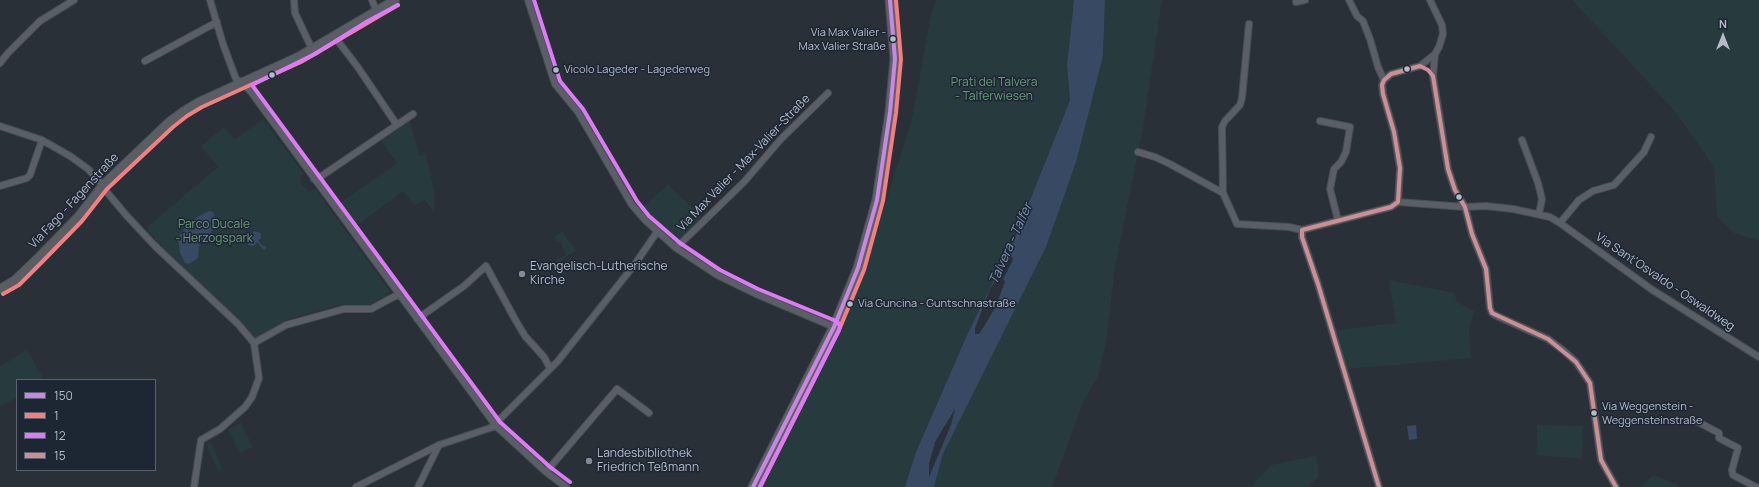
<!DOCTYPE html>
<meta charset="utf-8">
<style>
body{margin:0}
#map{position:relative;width:1759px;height:487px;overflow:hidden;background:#2a3038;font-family:Manrope,sans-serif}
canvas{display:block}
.legend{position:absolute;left:16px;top:379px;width:140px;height:92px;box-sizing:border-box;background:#1d2633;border:1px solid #59626f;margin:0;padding:5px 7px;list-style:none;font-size:12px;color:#b4bcc9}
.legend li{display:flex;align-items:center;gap:8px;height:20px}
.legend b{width:20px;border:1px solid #59626f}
.north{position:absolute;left:1703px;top:16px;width:40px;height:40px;-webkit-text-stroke:3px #1d2633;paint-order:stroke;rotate:0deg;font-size:11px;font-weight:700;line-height:16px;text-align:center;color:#b4bcc9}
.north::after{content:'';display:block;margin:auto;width:14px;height:18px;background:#b4bcc9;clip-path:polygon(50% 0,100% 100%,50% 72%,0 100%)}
</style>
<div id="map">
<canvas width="1759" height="487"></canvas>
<ul class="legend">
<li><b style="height:5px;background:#c787e3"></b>150</li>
<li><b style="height:5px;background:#f37f7f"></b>1</li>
<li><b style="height:5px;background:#df7af7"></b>12</li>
<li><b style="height:5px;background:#ce8f93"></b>15</li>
</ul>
<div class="north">N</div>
</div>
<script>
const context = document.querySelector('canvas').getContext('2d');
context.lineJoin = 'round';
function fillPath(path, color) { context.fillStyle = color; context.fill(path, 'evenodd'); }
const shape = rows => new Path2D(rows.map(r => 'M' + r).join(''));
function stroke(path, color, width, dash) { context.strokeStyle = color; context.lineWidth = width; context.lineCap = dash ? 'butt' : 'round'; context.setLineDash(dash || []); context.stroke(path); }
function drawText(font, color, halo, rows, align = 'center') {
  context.font = font + ' Manrope,sans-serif'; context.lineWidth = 3; context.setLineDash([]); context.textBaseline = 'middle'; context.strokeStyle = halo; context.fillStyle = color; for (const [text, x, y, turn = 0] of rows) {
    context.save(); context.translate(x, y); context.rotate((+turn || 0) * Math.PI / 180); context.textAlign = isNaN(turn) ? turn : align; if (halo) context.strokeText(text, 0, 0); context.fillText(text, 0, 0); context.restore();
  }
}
const green = shape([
 [936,0,1074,0,1067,65,1070,100,1016,235,967,335,916,452,905,487,756,487,872,246,912,119,931,14],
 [1105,0,1162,0,1143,128,1115,267,1106,342,1098,377,1084,400,1052,487,934,487,943,454,1046,247,1103,56],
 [1572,0,1759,0,1759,241,1734,233,1717,217,1714,167,1673,109],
 [263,119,304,174,300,177,301,184,309,192,315,189,390,291,386,296,369,305,360,307,347,305,337,306,288,319,255,339,242,326,242,323,164,250,146,228,218,167,201,146,224,127,235,139],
 [409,119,420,156,426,154,434,191,434,205,433,211,424,199,415,206,403,191,356,226,340,203,397,163,380,139],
 [668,185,702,217,675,244,662,230,662,228,641,208],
 [562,232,576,250,557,264,556,259,566,255,560,241,557,242,554,237],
 [1389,280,1455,293,1456,301,1474,311,1469,329,1471,358,1348,369,1336,330,1396,323],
 [27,350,44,380,17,380,17,397,0,407,0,366],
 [241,423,253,447,240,453,228,429],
 [1537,425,1583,426,1582,459,1536,455],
 [211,442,222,469,218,471,206,444],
 [1316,456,1319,476,1307,487,1251,487,1271,465],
 [1653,475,1677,484,1678,487,1640,487]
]);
const water = shape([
 [1074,0,1105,0,1103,56,1076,162,1046,247,943,454,934,487,905,487,916,452,967,335,1016,235,1070,100,1067,65],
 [1011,257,1013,258,1012,262,1003,279,1005,282,995,308,983,328,979,334,975,334,975,328,990,289],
 [955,409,951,425,929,477,929,464,935,442],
 [209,211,213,212,214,214,213,221,211,223,213,229,209,235,202,240,199,246,198,258,189,264,185,263,180,253,178,238,187,225,197,217],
 [254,231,261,233,261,238,258,241,263,246,266,246,265,250,263,249,257,242,254,246,248,245,247,239],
 [1416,425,1417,439,1409,440,1407,426]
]);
const street = shape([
 [210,0,223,44,236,79,243,83,251,92,496,426,546,472,566,487],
 [294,0,295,13,312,49],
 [372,0,376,10],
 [528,0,555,84,578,112,632,205,645,220,676,248,717,275,756,294,834,327],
 [1349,0,1357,16,1363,21,1370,39,1378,67,1384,80],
 [1296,2,1305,0],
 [334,36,357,66,397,125],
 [1435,54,1433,76,1448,169,1455,190,1465,207,1472,234,1486,269,1490,308,1492,313,1497,316,1548,339,1564,351,1576,362,1590,383,1601,460,1616,487],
 [145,61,217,22],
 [0,63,8,53,40,21,74,0],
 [1320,121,1350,127,1346,152,1341,162,1334,169,1330,189,1338,220],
 [0,126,42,140,70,156,88,169,103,185,106,191,126,215,155,246,238,324,254,343],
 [1522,140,1538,183,1542,199,1539,214],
 [1138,152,1155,157,1170,164,1223,193,1237,224,1289,227,1302,230],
 [314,179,320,177,413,114],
 [0,186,27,178,30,175,42,140],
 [1223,193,1222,127,1225,121,1240,105,1242,98,1249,24],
 [1398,202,1465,207,1486,206,1513,209,1550,217,1560,223,1651,289,1759,357],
 [1398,202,1400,168,1394,132,1383,94,1382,85,1384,80,1391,74,1420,66,1435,54,1439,47,1443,34,1442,25,1430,0],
 [1560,223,1579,200,1593,191,1614,185,1644,152,1651,137],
 [676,248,744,182,781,139,828,93],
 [417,319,464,286,486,266,516,321,525,336,544,357,550,368],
 [254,343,286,325,344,309,371,309,399,294],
 [1698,422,1719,433,1719,438,1738,448,1732,470,1733,475,1756,487],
 [496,426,499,420,558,361,635,264,657,232],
 [546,472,617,389,649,413],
 [194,487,201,440,220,429,245,407,252,397,259,378,254,343],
 [356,487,439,445,496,426],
 [418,487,439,445],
 [1379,487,1318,284,1302,237,1302,230,1391,207,1398,202]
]);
const secondary = shape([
 [0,289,15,280,38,258,78,217,103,185,169,122,184,111,199,102,298,57,395,0]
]);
const primary = shape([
 [753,487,834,327,858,268,877,200,890,112,895,59,890,0]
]);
const bus1 = shape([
 [753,487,834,327,858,268,877,200,890,112,895,59,890,0]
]);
const bus2 = shape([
 [3,294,19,285,42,262,82,221,107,189,173,127,187,116,202,107,301,62,398,5],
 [760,487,839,330,864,270,883,201,896,113,901,59,896,0]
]);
const bus3 = shape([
 [534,0,560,81,583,109,637,201,649,216,680,243,720,270,758,289,836,321,840,325,839,330,760,487],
 [398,5,368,21,315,54,252,85,500,422,550,467,570,482]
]);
const bus4 = shape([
 [1379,487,1318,284,1302,237,1302,230,1391,207,1398,202,1400,168,1394,132,1383,94,1382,85,1384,80,1391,74,1420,66,1428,70,1433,76,1448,169,1455,190,1465,207,1472,234,1486,269,1490,308,1492,313,1548,339,1576,362,1590,383,1601,460,1616,487]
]);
const markers = [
 [893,39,3.5,"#b4bcc9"],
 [1407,69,3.5,"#b4bcc9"],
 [556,70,3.5,"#b4bcc9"],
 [272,75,3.5,"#b4bcc9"],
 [1459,197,3.5,"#b4bcc9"],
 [522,274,4,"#848b96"],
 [850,304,3.5,"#b4bcc9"],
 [1594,413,3.5,"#b4bcc9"],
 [589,461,4,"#848b96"]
];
const busNames = [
 ["Via Max Valier -",886,33,"right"],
 ["Max Valier Straße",886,47,"right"],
 ["Vicolo Lageder - Lagederweg",564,70],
 ["Via Guncina - Guntschnastraße",858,304],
 ["Via Weggenstein -",1602,407],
 ["Weggensteinstraße",1602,421]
];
const parkNames = [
 ["Prati del Talvera",994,83],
 ["- Talferwiesen",994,97],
 ["Parco Ducale",214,225],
 ["- Herzogspark",214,239]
];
const streetNames = [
 ["Via Max Valier - Max-Valier-Straße",744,163,-46],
 ["Via Fago - Fagenstraße",74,201,-47],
 ["Via Sant'Osvaldo - Oswaldweg",1665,282,34]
];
const poiNames = [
 ["Evangelisch-Lutherische",530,267],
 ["Kirche",530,281],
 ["Landesbibliothek",597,454],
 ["Friedrich Teßmann",597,468]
];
const waterNames = [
 ["Talvera - Talfer",1011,244,-66]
];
fillPath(green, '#273a3e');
fillPath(water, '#384963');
stroke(street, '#484c53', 8);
stroke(secondary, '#484c53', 10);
stroke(primary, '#484c55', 11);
stroke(street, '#5a5e66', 6);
stroke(secondary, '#595d64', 8);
stroke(primary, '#5c6168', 9);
stroke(bus1, '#c787e3', 4);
stroke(bus2, '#f37f7f', 4);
stroke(bus3, '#df7af7', 4);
stroke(bus4, '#ce8f93', 4);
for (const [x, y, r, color] of markers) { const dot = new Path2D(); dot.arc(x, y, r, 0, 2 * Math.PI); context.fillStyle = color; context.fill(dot); stroke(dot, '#1d2633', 1.5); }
drawText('11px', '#b4bcc9', '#1d2633', busNames, 'left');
drawText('12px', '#6b9a76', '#1d2633', parkNames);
drawText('12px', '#b4bcc9', '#1d2633', streetNames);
drawText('12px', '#b4bcc9', '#1d2633', poiNames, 'left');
drawText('italic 13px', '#7c92b1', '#1d2633', waterNames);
</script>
